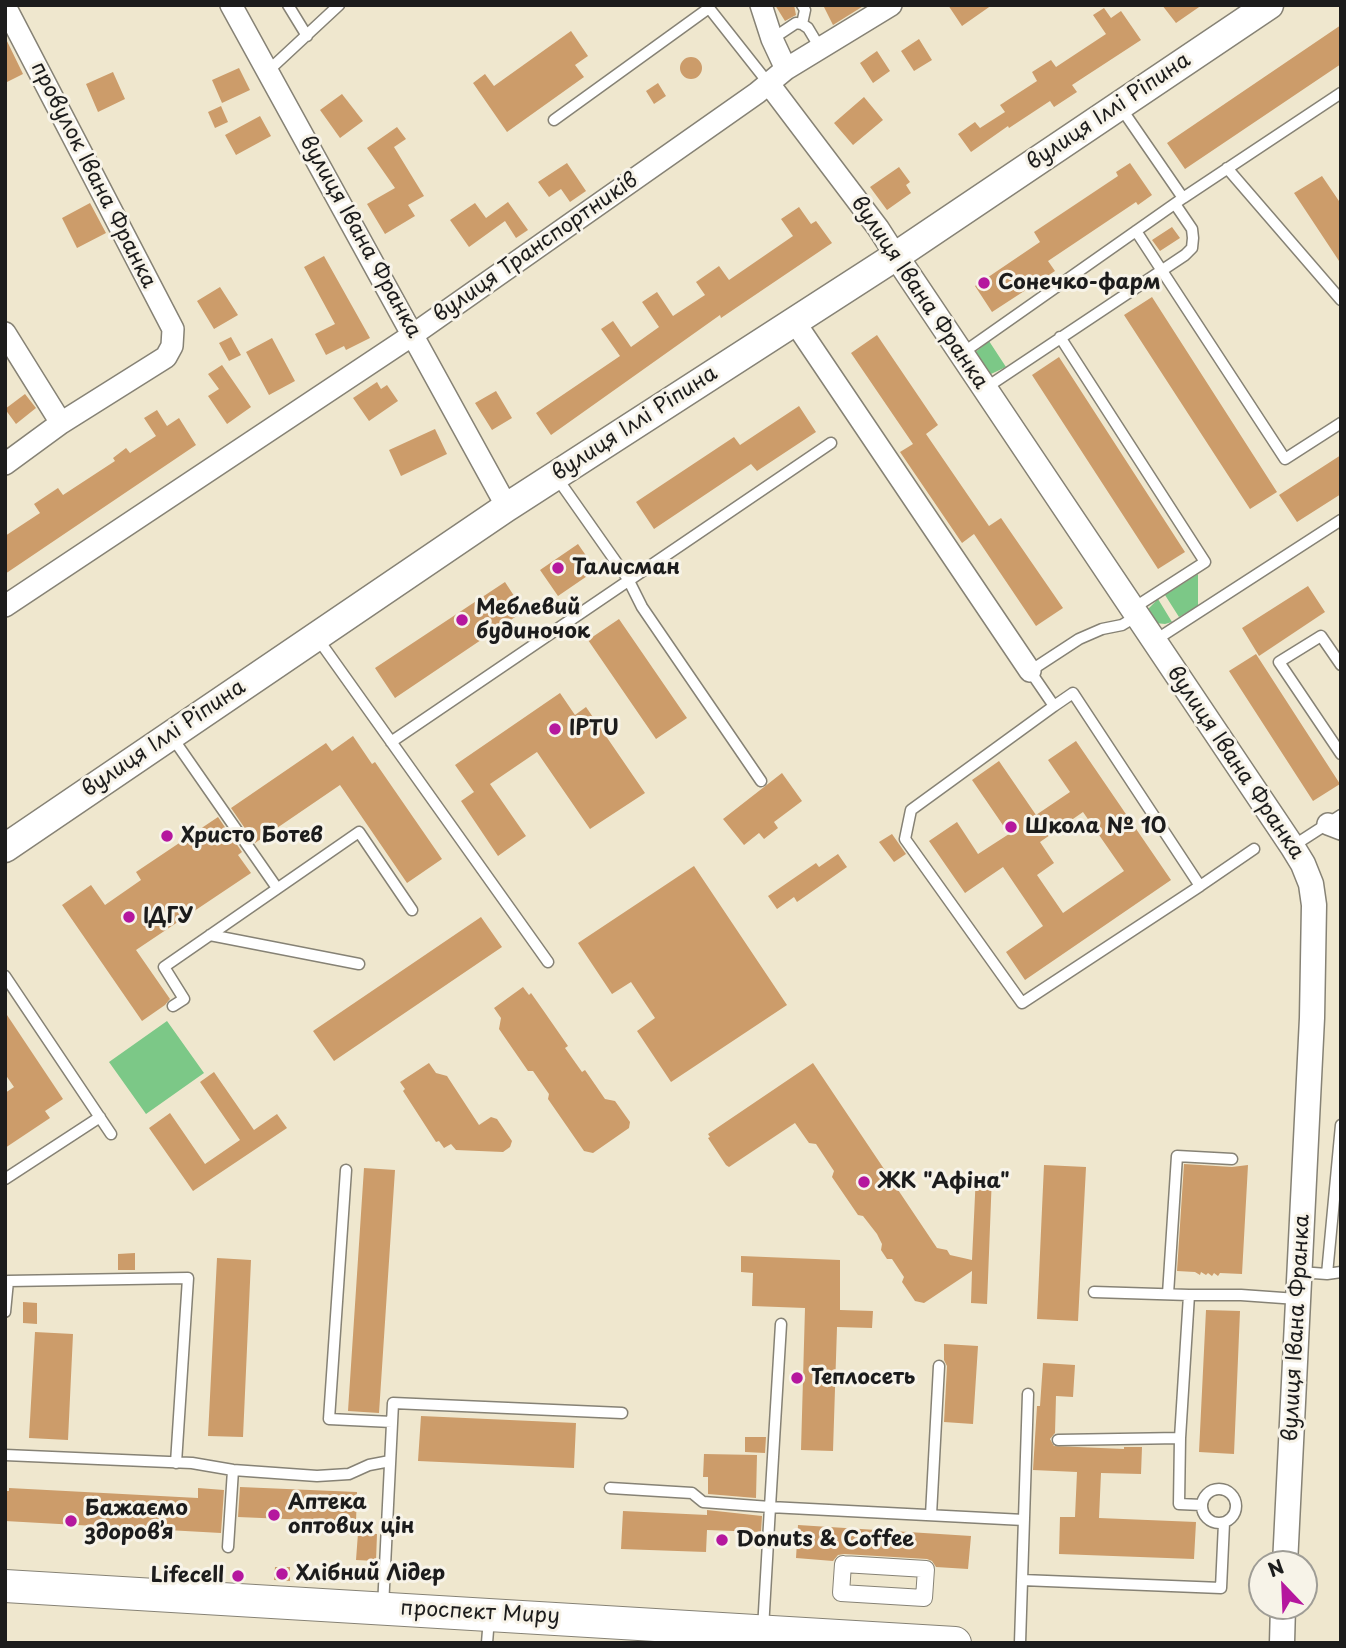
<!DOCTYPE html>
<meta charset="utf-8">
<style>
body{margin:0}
#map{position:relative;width:1346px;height:1648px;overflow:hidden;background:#efe7ce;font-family:"Playpen Sans",sans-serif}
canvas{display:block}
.frame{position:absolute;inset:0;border:7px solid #1c1c1c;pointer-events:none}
.north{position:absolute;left:1248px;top:1550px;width:70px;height:70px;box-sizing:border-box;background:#f7f3e8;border:2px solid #9f9d96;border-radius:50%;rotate:337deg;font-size:19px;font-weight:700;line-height:28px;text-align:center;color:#1c1c1c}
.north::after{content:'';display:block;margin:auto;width:24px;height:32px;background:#b5179e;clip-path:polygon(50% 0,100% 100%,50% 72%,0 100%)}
</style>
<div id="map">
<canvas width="1346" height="1648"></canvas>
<div class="frame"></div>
<div class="north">N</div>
</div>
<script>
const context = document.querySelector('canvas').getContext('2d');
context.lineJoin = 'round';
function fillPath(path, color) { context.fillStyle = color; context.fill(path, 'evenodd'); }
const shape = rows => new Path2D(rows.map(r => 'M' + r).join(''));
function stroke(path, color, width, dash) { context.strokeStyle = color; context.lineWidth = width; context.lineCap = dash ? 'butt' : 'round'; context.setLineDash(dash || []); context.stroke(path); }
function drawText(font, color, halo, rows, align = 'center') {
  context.font = font + ' "Playpen Sans",sans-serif'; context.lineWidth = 6; context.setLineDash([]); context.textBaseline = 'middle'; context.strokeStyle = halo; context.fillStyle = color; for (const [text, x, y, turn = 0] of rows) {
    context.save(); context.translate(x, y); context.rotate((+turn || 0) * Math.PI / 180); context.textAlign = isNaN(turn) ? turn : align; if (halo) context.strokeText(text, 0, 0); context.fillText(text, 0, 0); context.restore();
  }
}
const green = shape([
 [989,341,1006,367,991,374,987,374,973,354],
 [1198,574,1198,606,1179,617,1165,595],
 [1158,599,1172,622,1165,624,1155,623,1147,610],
 [167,1021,204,1073,146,1114,109,1062]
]);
const building = shape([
 [775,5,794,5,796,15,785,21],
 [823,5,865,5,833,25],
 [948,5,992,5,962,26],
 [1162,5,1202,5,1176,23],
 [1104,8,1111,18,1121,11,1141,40,1072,85,1077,92,1054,107,1050,101,1009,128,1008,126,971,152,958,134,975,122,980,128,1005,112,1000,105,1037,81,1032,72,1051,60,1056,67,1106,34,1093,15],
 [1341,25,1341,64,1185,169,1167,143],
 [571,31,588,56,575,65,584,77,507,132,473,83,485,74,494,86],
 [5,37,23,74,5,83],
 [919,39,932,60,914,71,901,51],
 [877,51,890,71,873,83,860,63],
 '680 68a11 11 0 1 1 22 0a11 11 0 1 1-22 0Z',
 [239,68,250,90,222,103,212,80],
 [113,72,125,99,98,112,86,84],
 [658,83,666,96,654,104,646,91],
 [342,94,363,121,340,138,320,110],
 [864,97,883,120,853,145,834,123],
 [221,106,228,122,215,128,208,112],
 [260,116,271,136,236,155,225,135],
 [397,127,406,139,394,147,424,196,408,205,415,216,385,234,367,204,395,188,367,148],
 [567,163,586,191,570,202,561,189,549,197,538,182],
 [1130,163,1152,195,1138,205,1136,202,1048,261,1055,271,992,312,975,286,1040,242,1034,232,1118,176,1116,172],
 [899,167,910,182,906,185,911,193,887,210,870,187],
 [1322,176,1341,204,1341,264,1294,193],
 [508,202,528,230,516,238,505,221,469,247,450,220,475,203,486,218],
 [90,203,106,233,77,248,62,218],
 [799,207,811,224,816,221,832,243,721,318,720,315,551,435,536,413,620,356,601,329,613,321,631,347,659,327,642,302,657,292,673,316,705,295,696,282,719,266,729,280,793,236,781,219],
 [1172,227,1180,238,1160,251,1152,240],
 [324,256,370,338,346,350,344,346,326,355,315,334,335,324,304,267],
 [220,287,238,315,214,329,197,301],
 [1152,297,1277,492,1250,509,1124,315],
 [877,335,938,425,926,434,989,526,1001,518,1063,608,1036,626,974,534,962,543,900,452,913,444,851,353],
 [231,337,241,355,229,361,219,343],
 [272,338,295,381,269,395,246,352],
 [1059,357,1185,552,1158,569,1032,375],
 [222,365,251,407,227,424,208,396,219,389,208,374],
 [377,382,381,389,387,385,398,401,369,421,353,398],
 [496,391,512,418,492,430,475,403],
 [25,394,36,408,16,424,5,409],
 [799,406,816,432,757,471,751,464,654,529,636,502,734,437,740,445],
 [157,410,167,426,179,418,196,445,5,574,5,536,40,513,34,504,58,488,63,495,115,461,113,458,126,448,130,453,156,436,144,418],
 [435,429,447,454,401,476,389,450],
 [1341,455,1341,494,1297,522,1279,495],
 [578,544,596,570,558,596,540,570],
 [505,582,524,611,395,698,375,668],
 [1308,586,1325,612,1259,656,1242,628],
 [619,619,687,718,656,739,588,640],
 [1256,654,1340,784,1313,801,1229,671],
 [560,693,575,715,586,707,645,793,590,829,537,752,490,784,526,836,498,856,461,801,474,792,455,765],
 [353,736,372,764,375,762,442,859,407,883,340,785,255,843,231,808,326,743,332,751],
 [1076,741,1171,880,1025,980,1006,952,1043,926,1003,867,965,893,929,841,957,822,978,854,1009,834,972,780,999,761,1036,815,1070,792,1048,760],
 [1083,812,1124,871,1063,913,1037,875,1054,863,1040,842],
 [782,773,802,801,774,822,778,828,764,839,759,833,744,845,723,819],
 [218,817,242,852,238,855,251,873,136,950,170,999,165,1005,142,1021,62,905,91,885,105,905,141,880,136,872],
 [892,834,906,854,894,862,879,842],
 [838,854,847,867,797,902,794,897,777,909,768,896,816,863,819,867],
 [694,866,787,1005,671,1082,637,1031,655,1018,631,982,612,994,578,943],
 [481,917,502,947,334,1061,313,1031],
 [523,987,529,995,531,993,543,1010,568,1046,565,1048,582,1072,585,1070,605,1099,615,1101,630,1122,629,1128,593,1153,584,1151,548,1099,549,1094,533,1071,528,1071,499,1029,501,1018,494,1008],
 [5,1012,63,1099,45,1111,50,1118,5,1148,5,1093,14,1087,5,1074],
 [429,1063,436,1073,447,1076,479,1125,491,1117,497,1119,512,1141,510,1147,503,1152,456,1150,451,1144,444,1148,439,1141,436,1142,403,1091,405,1089,400,1082],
 [813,1063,937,1248,947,1250,950,1255,972,1260,976,1174,992,1175,987,1304,971,1303,972,1271,924,1303,915,1301,902,1282,904,1277,892,1259,887,1259,881,1250,882,1244,877,1234,863,1216,858,1215,832,1177,834,1171,816,1144,809,1143,795,1123,729,1167,726,1165,708,1138,710,1137,708,1134],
 [214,1072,254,1130,277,1114,287,1128,193,1191,149,1128,170,1113,205,1164,240,1140,200,1082],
 [1184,1164,1232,1167,1248,1165,1242,1274,1220,1273,1218,1276,1214,1273,1212,1276,1208,1273,1206,1275,1201,1272,1200,1275,1195,1272,1177,1271],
 [1044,1165,1086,1167,1078,1321,1037,1319],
 [364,1168,395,1170,379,1413,348,1411],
 [135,1253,135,1270,118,1270,118,1254],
 [741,1256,840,1260,840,1310,873,1311,872,1328,837,1327,833,1451,801,1450,805,1308,752,1306,753,1273,741,1272],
 [217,1258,251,1260,243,1437,208,1436],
 [23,1302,37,1303,37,1324,23,1323],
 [1206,1310,1240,1311,1234,1454,1199,1452],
 [35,1332,73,1334,68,1440,29,1438],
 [944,1344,978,1346,973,1424,944,1422,947,1366,944,1360],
 [1043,1363,1075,1365,1073,1397,1056,1396,1055,1433,1050,1439,1054,1446,1124,1449,1124,1447,1142,1447,1141,1474,1101,1473,1099,1518,1196,1522,1194,1559,1059,1554,1060,1517,1075,1517,1077,1472,1033,1470,1037,1406,1040,1406],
 [421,1416,576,1423,574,1468,418,1461],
 [745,1437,766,1437,765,1453,745,1452],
 [704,1454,757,1455,756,1498,708,1494,708,1477,703,1477],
 [240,1487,357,1492,356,1522,238,1517],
 [9,1488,198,1498,198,1488,224,1490,221,1533,5,1521,5,1491,9,1491],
 [707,1510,762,1516,761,1532,707,1530,706,1552,621,1549,623,1511,707,1515],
 [798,1525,971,1536,968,1569,936,1567,932,1561,927,1559,844,1554,838,1555,833,1561,796,1558],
 [358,1533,377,1534,376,1561,356,1560],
 [275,1567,290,1567,290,1581,274,1580]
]);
const service = shape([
 [288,5,307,36],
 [802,5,805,10,802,24],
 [772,39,796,23,802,24,808,28,820,48],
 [268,71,339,5],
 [1121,108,1183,198],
 [554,120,709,8,769,84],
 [1227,168,1341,300],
 [1136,231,1285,459,1341,423],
 [1060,337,1205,562,1132,609],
 [961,354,1183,198,1341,93],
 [984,389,1185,255,1192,248,1193,238,1192,229,1175,204],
 [557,478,628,579,642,607,761,781],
 [318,639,548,962],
 [1154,641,1341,520],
 [1341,665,1321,636,1279,662,1341,754],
 [1054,706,911,810,905,839,1022,1003,1200,886,1073,693,1054,706,1030,671,1079,639,1102,629,1122,625,1137,616],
 [172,737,277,888],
 [391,742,831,443],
 [1293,846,1341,815],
 [1200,886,1254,849],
 [210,935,359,964],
 [5,976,111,1134],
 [173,1006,184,999,164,967,359,832,412,910],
 [346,1170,329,1419,392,1422],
 [5,1179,100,1117],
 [1300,1272,1327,1274,1341,1272],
 [1327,1274,1341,1125],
 [1094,1292,1189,1295,1241,1295,1297,1299],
 [1168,1294,1177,1156,1232,1159],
 [1189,1295,1180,1438,1179,1504,1202,1505],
 [5,1312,8,1281,188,1278,176,1463],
 [1058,1440,1180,1438],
 [5,1455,192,1463,233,1470,317,1476,349,1474,369,1465,390,1461],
 [610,1488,692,1493,703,1502,770,1507,781,1324],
 '1202 1506a17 17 0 1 1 34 0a17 17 0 1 1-34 0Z',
 [931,1515,939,1366],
 [228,1547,233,1470],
 [1022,1580,1221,1588,1224,1523],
 [383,1607,393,1403,622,1413],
 [763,1629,770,1507,1024,1520],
 [487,1643,489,1618],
 [1020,1643,1028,1394]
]);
const pedestrian = shape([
 [843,1564,926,1569,924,1598,841,1593,843,1564]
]);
const minor = shape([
 [231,5,507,507],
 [761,5,772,39,786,69],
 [5,6,173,329,172,346,166,357,61,423,5,464],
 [769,84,878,228,896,256],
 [794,321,1030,671],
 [5,333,61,423],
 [5,606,414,334,757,93,786,69,891,5],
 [1328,824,1341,829]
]);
const tertiary = shape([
 [896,256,1292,846,1303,864,1311,884,1314,905,1312,1018,1285,1564],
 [1282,1643,1283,1606]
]);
const secondary = shape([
 [5,848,507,507,896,256,1269,5]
]);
const primary = shape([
 [5,1586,955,1643]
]);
const markers = [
 [984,283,7,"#b5179e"],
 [558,568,7,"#b5179e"],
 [462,620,7,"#b5179e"],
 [555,729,7,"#b5179e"],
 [1011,827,7,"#b5179e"],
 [167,836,7,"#b5179e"],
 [129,917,7,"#b5179e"],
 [864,1182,7,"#b5179e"],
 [797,1378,7,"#b5179e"],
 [274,1515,7,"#b5179e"],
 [71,1521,7,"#b5179e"],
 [722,1540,7,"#b5179e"],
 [282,1574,7,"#b5179e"],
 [238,1576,7,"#b5179e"]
];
const streetNames = [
 ["вулиця Іллі Ріпина",1109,112,-34],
 ["провулок Івана Франка",93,175,63],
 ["вулиця Івана Франка",360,237,61],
 ["вулиця Транспортників",536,248,-35],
 ["вулиця Івана Франка",919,293,56],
 ["вулиця Іллі Ріпина",635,424,-33],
 ["вулиця Іллі Ріпина",164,739,-34],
 ["вулиця Івана Франка",1235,763,56],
 ["вулиця Івана Франка",1297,1328,-87],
 ["проспект Миру",480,1613,3]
];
const poiNames = [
 ["Сонечко-фарм",998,283],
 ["Талисман",572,568],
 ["Меблевий",476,608],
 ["будиночок",476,632],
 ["IPTU",569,729],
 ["Школа № 10",1025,827],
 ["Христо Ботев",181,836],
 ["ІДГУ",143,917],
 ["ЖК \"Афіна\"",878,1182],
 ["Теплосеть",811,1378],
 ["Аптека",288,1503],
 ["оптових цін",288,1527],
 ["Бажаємо",85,1509],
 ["здоровʼя",85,1533],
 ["Donuts & Coffee",736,1540],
 ["Хлібний Лідер",296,1574],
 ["Lifecell",224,1576,"right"]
];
fillPath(green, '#7cc887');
fillPath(building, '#cc9c6a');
stroke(service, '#868275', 13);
stroke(pedestrian, '#868275', 18);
stroke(minor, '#868275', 24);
stroke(tertiary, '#868275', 27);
stroke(secondary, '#868275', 31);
stroke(primary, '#868275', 34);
stroke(service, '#fff', 10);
stroke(pedestrian, '#fff', 16);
stroke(minor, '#fff', 21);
stroke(tertiary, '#fff', 24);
stroke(secondary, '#fff', 28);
stroke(primary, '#fff', 32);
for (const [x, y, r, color] of markers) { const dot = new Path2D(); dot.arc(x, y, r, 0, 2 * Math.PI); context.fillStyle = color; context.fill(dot); stroke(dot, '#f7f3e8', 2.5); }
drawText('21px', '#1c1c1c', '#f7f3e8', streetNames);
drawText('bold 21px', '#1c1c1c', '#f7f3e8', poiNames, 'left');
</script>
